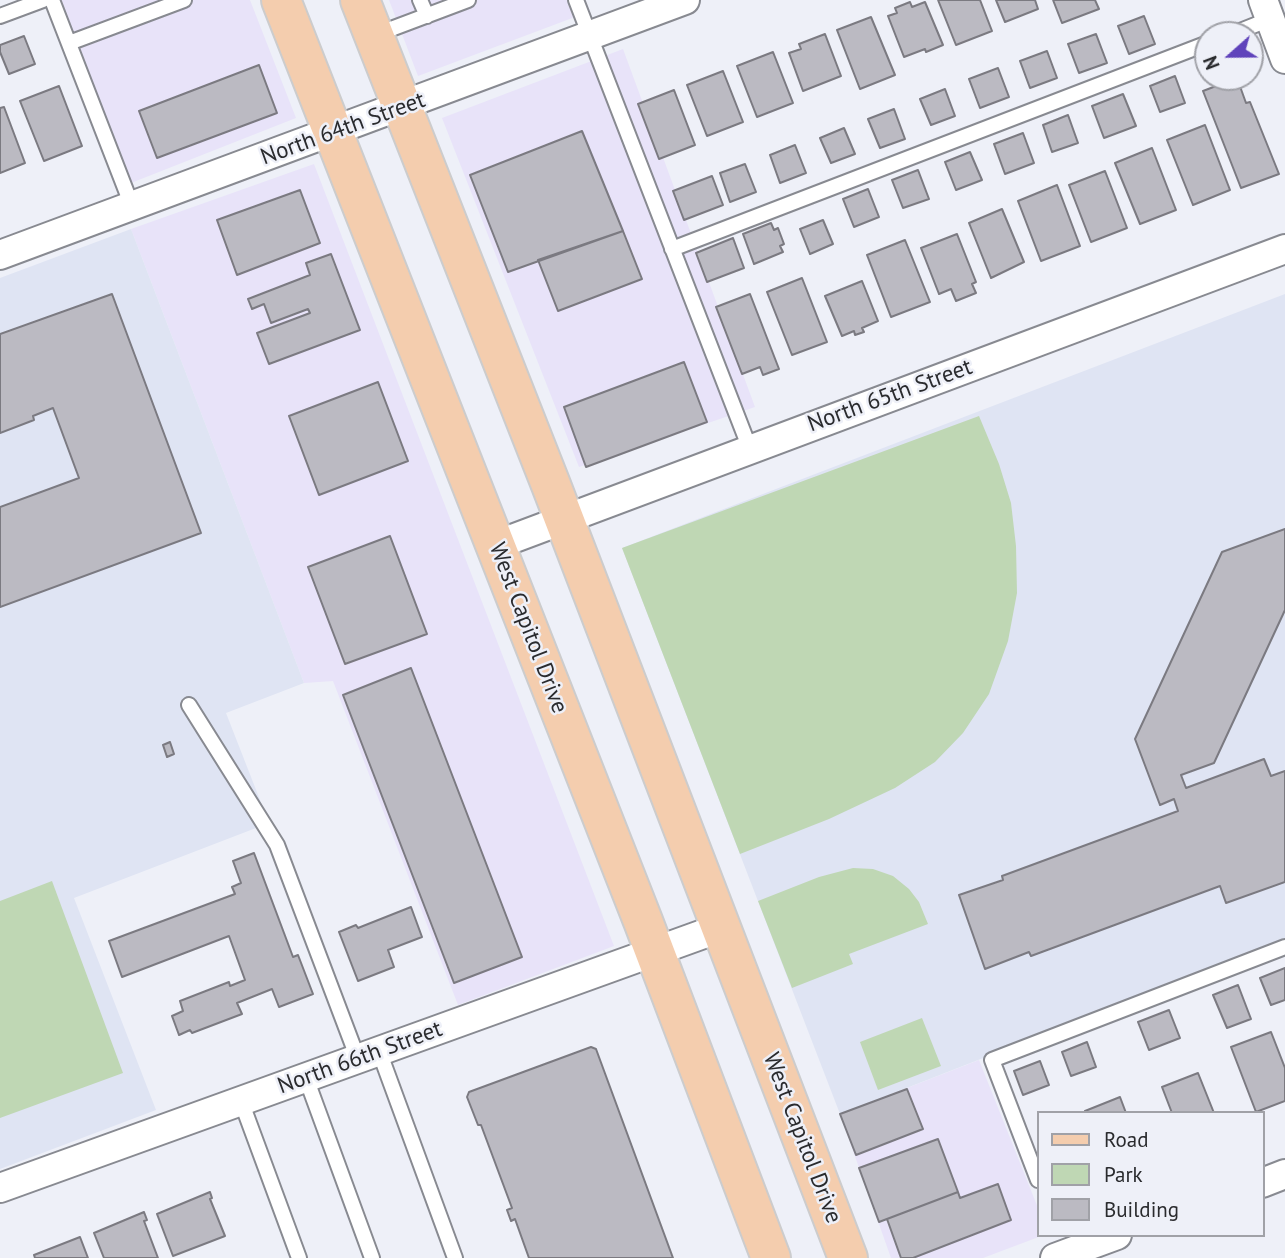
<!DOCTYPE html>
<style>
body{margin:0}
#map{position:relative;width:1285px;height:1258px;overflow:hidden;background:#eef0f8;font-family:"PT Sans",sans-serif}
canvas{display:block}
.legend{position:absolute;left:1037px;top:1111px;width:228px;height:126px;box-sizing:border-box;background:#eef0f8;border:2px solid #a0a1a7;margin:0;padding:9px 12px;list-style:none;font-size:21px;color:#2a2b2e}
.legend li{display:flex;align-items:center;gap:14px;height:35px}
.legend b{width:35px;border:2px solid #a0a1a7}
.north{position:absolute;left:1194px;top:21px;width:70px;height:70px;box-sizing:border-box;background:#eef0f8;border:2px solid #a0a1a7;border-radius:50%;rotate:249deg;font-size:19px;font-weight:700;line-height:28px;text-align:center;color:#2a2b2e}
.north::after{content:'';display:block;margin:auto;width:24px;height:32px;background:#5f43bb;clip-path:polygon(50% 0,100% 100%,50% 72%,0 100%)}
</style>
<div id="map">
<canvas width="1285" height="1258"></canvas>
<ul class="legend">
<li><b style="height:9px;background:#f4cdae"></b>Road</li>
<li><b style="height:19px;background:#bfd7b4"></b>Park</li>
<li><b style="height:19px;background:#bbbac2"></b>Building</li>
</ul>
<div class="north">N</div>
</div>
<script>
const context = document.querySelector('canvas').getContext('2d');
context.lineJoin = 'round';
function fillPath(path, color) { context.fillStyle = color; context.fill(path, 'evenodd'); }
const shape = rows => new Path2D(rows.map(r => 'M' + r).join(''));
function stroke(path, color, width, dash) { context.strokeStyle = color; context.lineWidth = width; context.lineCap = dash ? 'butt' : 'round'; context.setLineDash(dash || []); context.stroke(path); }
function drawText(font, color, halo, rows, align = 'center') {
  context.font = font + ' "PT Sans",sans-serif'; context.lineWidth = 5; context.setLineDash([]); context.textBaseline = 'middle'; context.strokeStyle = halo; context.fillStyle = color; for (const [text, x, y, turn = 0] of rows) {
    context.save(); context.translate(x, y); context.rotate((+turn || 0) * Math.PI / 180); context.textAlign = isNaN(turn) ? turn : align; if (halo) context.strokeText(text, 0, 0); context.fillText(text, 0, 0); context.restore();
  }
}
const commercial = shape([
 [61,0,250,0,296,118,131,183],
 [389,0,577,0,583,14,418,76],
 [623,49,755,407,579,467,442,118],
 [314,164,614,946,458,1005,333,681,304,683,131,229],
 [979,1060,1038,1208,1038,1235,1044,1235,983,1258,891,1258,840,1114]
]);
const built = shape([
 [131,229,304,683,226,713,269,823,74,898,156,1110,0,1169,0,278],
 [1285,294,1285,940,840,1114,622,548]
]);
const green = shape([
 [979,416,999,464,1011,503,1016,546,1017,593,1008,641,989,694,963,733,935,762,895,788,829,819,740,854,622,548],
 [853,868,873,869,893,876,909,889,919,902,928,924,849,954,853,964,792,988,758,901,819,877],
 [52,881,123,1073,0,1118,0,901],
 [922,1018,941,1066,878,1090,860,1042]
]);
const building = shape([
 [938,0,980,0,992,31,956,45,938,0],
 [996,0,1035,0,1038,9,1005,22,996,0],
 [1053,0,1095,0,1099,9,1062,23,1053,0],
 [910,2,912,7,925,2,943,45,926,52,925,49,904,57,888,16,897,13,895,8,910,2],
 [1144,16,1155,44,1129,54,1118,26,1144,16],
 [871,17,895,75,860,89,837,30,871,17],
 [825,34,841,76,803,91,789,53,801,49,799,44,825,34],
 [1096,34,1107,63,1079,73,1068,44,1096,34],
 [24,36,35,64,9,74,0,52,0,45,24,36],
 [1047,51,1057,78,1030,88,1020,61,1047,51],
 [773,52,793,103,757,117,737,66,773,52],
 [259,65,277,113,157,158,139,111,259,65],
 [998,68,1009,97,980,108,969,79,998,68],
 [723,71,743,122,707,136,687,85,723,71],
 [1175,76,1185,103,1160,112,1150,86,1175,76],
 [1237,78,1246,103,1250,102,1279,174,1241,188,1203,91,1237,78],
 [59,86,82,146,44,161,20,101,59,86],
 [945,89,955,116,931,125,920,99,945,89],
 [674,90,695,145,659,159,638,104,674,90],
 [1123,94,1136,126,1104,138,1092,106,1123,94],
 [4,107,25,163,0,173,0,108,4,107],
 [894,109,905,139,880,148,868,119,894,109],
 [1068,115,1078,143,1052,152,1043,125,1068,115],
 [1205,125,1230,190,1193,205,1167,140,1205,125],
 [844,128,855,154,831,163,820,138,844,128],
 [582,131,623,231,508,272,470,175,582,131],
 [1023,133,1034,163,1005,174,994,144,1023,133],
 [795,145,806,173,780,183,770,155,795,145],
 [1152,148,1176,210,1140,224,1115,163,1152,148],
 [970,152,982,180,956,190,945,162,970,152],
 [745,164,756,192,730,202,720,173,745,164],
 [918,170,929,199,903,208,892,180,918,170],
 [1105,171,1127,228,1091,242,1069,185,1105,171],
 [712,176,723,205,684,220,673,191,712,176],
 [1057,185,1080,246,1041,261,1018,201,1057,185],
 [868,189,879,217,854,227,843,199,868,189],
 [300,190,320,243,237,275,217,220,300,190],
 [1002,209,1024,262,991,278,969,223,1002,209],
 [823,220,833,244,810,254,800,229,823,220],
 [771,223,774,230,778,228,784,244,780,246,783,252,754,264,743,234,771,223],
 [623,231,642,279,558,311,538,260,623,231],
 [957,234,976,282,972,284,976,293,956,301,951,289,939,294,921,248,957,234],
 [733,238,744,268,707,282,696,253,733,238],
 [905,240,930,302,891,317,867,255,905,240],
 [331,254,360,330,269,364,257,333,310,313,308,309,271,323,264,304,252,309,248,299,310,275,306,263,331,254],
 [802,278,827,342,792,355,767,292,802,278],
 [862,281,878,321,862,328,864,332,855,335,854,331,842,336,825,296,862,281],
 [112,294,201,533,0,607,0,507,79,478,53,408,33,416,34,420,0,433,0,334,112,294],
 [750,294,779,369,763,375,760,367,742,374,716,307,750,294],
 [684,362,707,422,586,467,564,407,684,362],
 [378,382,408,461,319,495,289,416,378,382],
 [1285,529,1285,610,1214,763,1181,775,1186,788,1264,759,1271,776,1285,771,1285,882,1226,903,1220,886,1031,956,1029,952,985,969,959,895,1003,880,1002,876,1178,811,1174,799,1160,805,1135,739,1222,552,1285,529],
 [390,536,427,634,345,664,308,567,390,536],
 [411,668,522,957,454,983,343,695,411,668],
 [170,742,174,754,167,757,163,745,170,742],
 [254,853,293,957,298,955,313,994,279,1007,272,989,237,1003,242,1014,192,1033,190,1030,179,1035,172,1016,183,1011,180,1001,229,982,230,986,245,980,229,936,122,977,109,941,235,894,232,887,241,883,233,861,254,853],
 [411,907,422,937,388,950,394,967,358,981,339,932,356,925,358,928,411,907],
 [1285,968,1285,1000,1271,1005,1260,978,1285,968],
 [1238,985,1251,1019,1227,1028,1213,995,1238,985],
 [1169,1010,1180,1038,1149,1050,1138,1022,1169,1010],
 [1271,1032,1285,1068,1285,1101,1256,1112,1231,1047,1271,1032],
 [1087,1042,1096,1067,1071,1076,1062,1052,1087,1042],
 [591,1047,596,1049,673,1258,529,1258,515,1219,511,1221,507,1210,512,1208,481,1125,478,1125,467,1097,469,1092,591,1047],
 [1040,1061,1049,1085,1023,1095,1014,1071,1040,1061],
 [1198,1073,1214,1113,1172,1113,1162,1087,1198,1073],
 [907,1089,923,1129,856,1155,840,1114,907,1089],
 [1120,1097,1126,1113,1086,1113,1085,1111,1120,1097],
 [938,1139,958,1192,879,1222,859,1168,938,1139],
 [998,1184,1011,1220,913,1258,901,1258,887,1219,958,1192,960,1198,998,1184],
 [210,1192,212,1198,210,1199,225,1236,173,1256,157,1214,210,1192],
 [144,1212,147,1220,144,1221,158,1258,104,1258,94,1233,144,1212],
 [80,1237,88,1258,35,1258,34,1255,80,1237]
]);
const lane = shape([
 [52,0,132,206],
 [420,0,427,16],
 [576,0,750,449],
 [0,16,43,0],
 [375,35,468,0],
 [1230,35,1270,19],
 [69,43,184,0],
 [672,249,1208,43],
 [189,705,277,845,358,1059],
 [379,1051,455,1258],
 [306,1078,372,1258],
 [241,1101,299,1258],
 [1038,1180,992,1060,1285,947]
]);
const street = shape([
 [1263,0,1285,59],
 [0,255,685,0],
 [496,545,1285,249],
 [1262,1183,1285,1174],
 [0,1188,720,928],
 [1055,1258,1117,1235]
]);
const primary = shape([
 [281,0,643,921,771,1258],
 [360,0,551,485,848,1258]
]);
const streetNames = [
 ["North 64th Street",343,129,-20],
 ["North 65th Street",890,396,-20],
 ["West Capitol Drive",528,628,69],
 ["North 66th Street",360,1058,-20],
 ["West Capitol Drive",802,1138,69]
];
fillPath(commercial, '#e8e3f9');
fillPath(built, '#dfe4f3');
fillPath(green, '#bfd7b4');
fillPath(building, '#bbbac2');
stroke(building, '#7b7a81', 2);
stroke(lane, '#888a91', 18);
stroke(street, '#888a91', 32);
stroke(primary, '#cccccd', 42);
stroke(lane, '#fff', 14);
stroke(street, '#fff', 28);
stroke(primary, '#f4cdae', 38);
drawText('23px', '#2a2b2e', '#eef0f8', streetNames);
</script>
